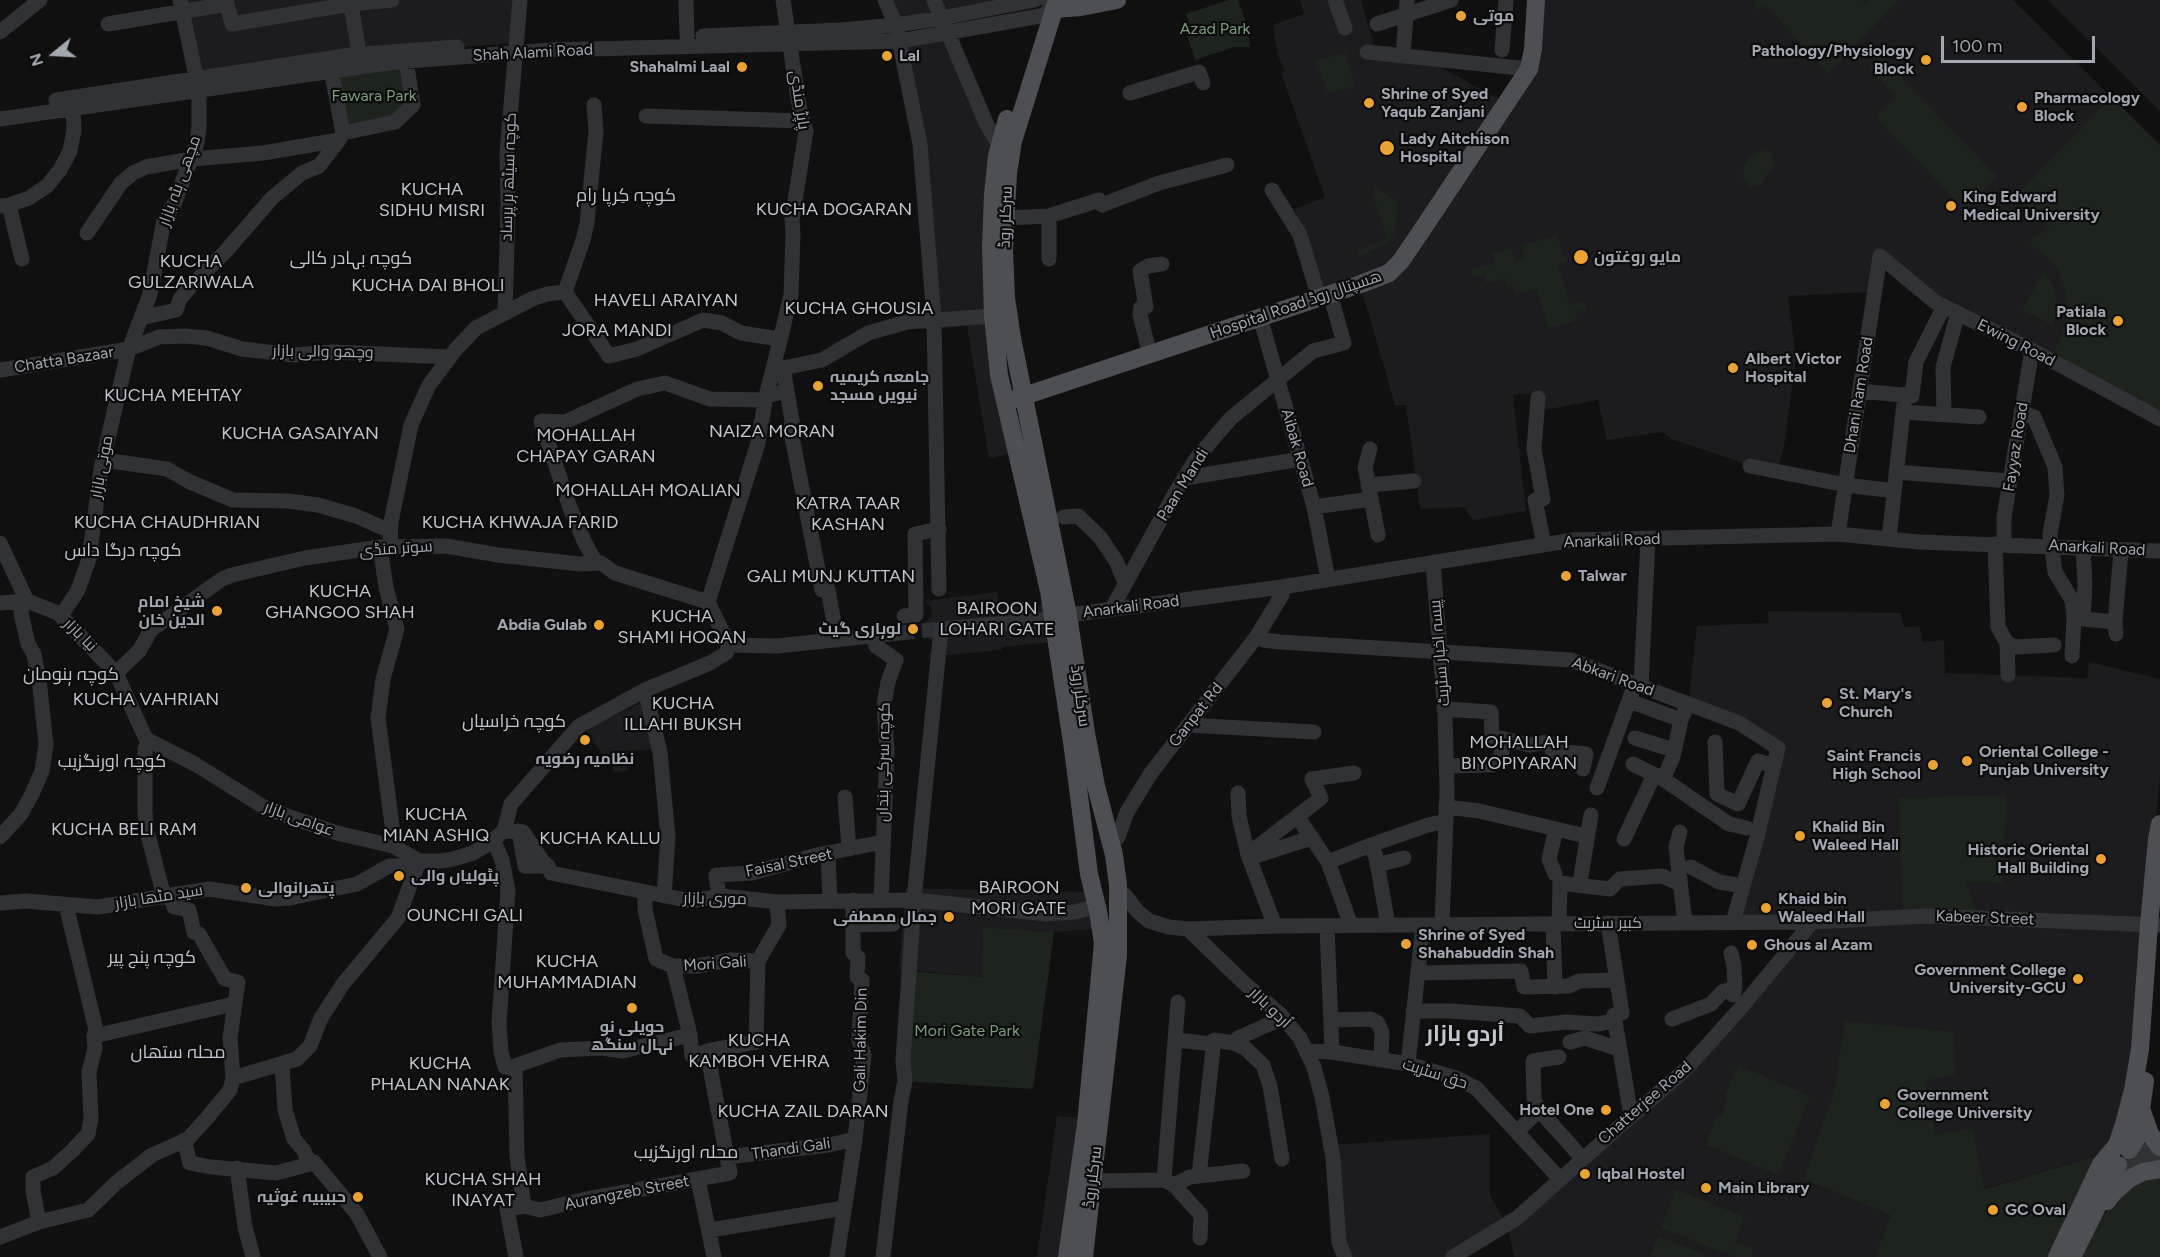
<!DOCTYPE html>
<meta charset="utf-8">
<style>
body{margin:0}
#map{position:relative;width:2160px;height:1257px;overflow:hidden;background:#101011;font-family:Figtree,sans-serif}
canvas{display:block}
.north{position:absolute;left:24px;top:24px;width:60px;height:60px;-webkit-text-stroke:4px #0b0b0c;paint-order:stroke;rotate:252deg;font-size:16px;font-weight:700;line-height:24px;text-align:center;color:#a2a7b2}
.north::after{content:'';display:block;margin:auto;width:21px;height:27px;background:#a2a7b2;clip-path:polygon(50% 0,100% 100%,50% 72%,0 100%)}
.scale{position:absolute;left:1941px;top:36px;width:154px;height:27px;box-sizing:border-box;border:3px solid #a2a7b2;border-top:0;padding-left:8px;font-size:18px;line-height:21px;white-space:nowrap;color:#a2a7b2;-webkit-text-stroke:4px #0b0b0c;paint-order:stroke}
</style>
<div id="map">
<canvas width="2160" height="1257"></canvas>
<div class="north">N</div>
<div class="scale">100 m</div>
</div>
<script>
const context = document.querySelector('canvas').getContext('2d');
context.lineJoin = 'round';
function fillPath(path, color) { context.fillStyle = color; context.fill(path, 'evenodd'); }
const shape = rows => new Path2D(rows.map(r => 'M' + r).join(''));
function stroke(path, color, width, dash) { context.strokeStyle = color; context.lineWidth = width; context.lineCap = dash ? 'butt' : 'round'; context.setLineDash(dash || []); context.stroke(path); }
function drawText(font, color, halo, rows, align = 'center') {
  context.font = font + ' Figtree,Cairo,sans-serif'; context.lineWidth = 4.5; context.setLineDash([]); context.textBaseline = 'middle'; context.strokeStyle = halo; context.fillStyle = color; for (const [text, x, y, turn = 0] of rows) {
    context.save(); context.translate(x, y); context.rotate((+turn || 0) * Math.PI / 180); context.textAlign = isNaN(turn) ? turn : align; if (halo) context.strokeText(text, 0, 0); context.fillText(text, 0, 0); context.restore();
  }
}
const built = shape([
 [180,0,520,0,518,43,359,54,194,79],
 [884,0,1034,0,896,25],
 [1300,0,1361,0,1376,53,1359,53,1427,60,1499,99,1390,266,1323,289,1295,209,1325,197,1281,73,1285,71,1278,56,1273,25,1304,14],
 [1544,0,2013,0,2160,145,2160,412,1936,298,1878,252,1872,292,1788,296,1796,358,1784,448,1777,469,1743,463,1672,439,1662,432,1607,440,1598,400,1539,411,1538,393,1513,395,1526,511,1473,520,1464,507,1420,509,1406,405,1395,405,1362,291,1391,278,1528,84],
 [2048,0,2160,0,2160,111],
 [947,33,994,142,1011,453,989,459,967,326,934,329,920,144,900,41],
 [997,592,1000,609,1044,604,1051,642,1002,647,1001,650,927,657,933,649,933,642,926,636,925,622,932,617,931,607,924,601],
 [1768,611,1901,613,1904,627,1920,626,1922,642,1944,640,1945,673,2087,678,2089,662,2160,679,2160,774,2135,1063,2117,1139,2104,1154,1892,1215,1875,1257,1514,1257,1507,1225,1453,1257,1345,1257,1331,1145,1490,1134,1490,1195,1506,1224,1685,1070,1813,924,1733,922,1778,748,1688,704,1697,626,1769,623],
 [641,703,659,749,626,751,628,771,613,772,612,763,608,763,585,729],
 [906,888,1090,892,1095,929,1054,932,983,927,982,977,899,969],
 [1057,1116,1081,1118,1061,1257,1037,1257]
]);
const green = shape([
 [1229,0,1238,0,1247,25,1250,47,1234,47,1195,60,1187,35,1192,33,1186,14],
 [1753,0,1863,0,1866,4,1870,0,1899,0,1828,73,1767,6,1757,10],
 [1345,52,1355,86,1328,94,1317,61],
 [1880,55,1997,177,1964,209,1876,117,1896,97,1868,67],
 [407,62,414,101,404,112,343,133,331,72],
 [2111,97,2160,145,2160,412,2053,356,2063,331,2067,313,2066,292,2058,269,2046,255,2030,244,2033,237,2049,230,2044,220,2039,213,2032,213,2015,197],
 [1765,150,1771,153,1774,162,1773,167,1760,185,1751,188,1743,179,1744,166,1750,157],
 [1372,185,1398,202,1396,226,1392,238,1386,244,1360,256,1358,250,1388,238,1372,195,1375,193],
 [1557,235,1563,256,1566,256,1568,261,1558,265,1570,305,1583,301,1586,310,1584,312,1579,310,1574,321,1548,328,1537,289,1516,295,1513,285,1507,287,1505,279,1486,283,1484,274,1473,276,1472,270,1495,263,1493,253,1511,248,1515,261,1525,258,1521,246],
 [2044,271,2053,286,2057,303,2057,312,2053,325,2022,310],
 [2007,795,2002,883,1966,882,1979,918,1903,917,1899,798],
 [983,927,1054,932,1033,1089,905,1081,909,971,982,977],
 [1845,1021,1954,1032,1955,1074,1925,1081,1936,1135,1973,1128,1984,1189,2104,1154,2053,1257,1875,1257,1891,1215,1804,1179,1834,1093],
 [1738,1065,1810,1096,1779,1175,1706,1145,1717,1115,1721,1117,1728,1097,1725,1096],
 [2160,1175,2160,1257,2080,1257,2093,1230,2129,1181],
 [1675,1189,1745,1217,1735,1241,1752,1247,1752,1257,1734,1257,1661,1228],
 [1659,1236,1711,1257,1649,1257]
]);
const minorTunnel = shape([
 [899,633,941,629]
]);
const minor = shape([
 [226,0,232,24,351,4,392,0],
 [686,0,687,37],
 [885,0,896,25,920,144,934,319,939,589],
 [934,0,986,123,999,145],
 [1335,0,1345,28],
 [351,4,359,54],
 [108,24,227,4],
 [1377,24,1451,0],
 [0,32,40,0],
 [703,36,840,30,896,25,942,18,1035,0],
 [1502,50,1506,0],
 [1367,52,1529,69],
 [1403,56,1407,0],
 [330,64,343,133,395,122,413,105,405,54],
 [1130,93,1199,72,1203,83],
 [56,100,351,55,457,47],
 [646,116,802,121],
 [0,119,395,62,552,50,900,41,1040,16,1055,9,1047,0],
 [1272,190,1300,235,1319,298],
 [9,205,22,259],
 [0,206,9,205,29,198,47,186,60,170,70,151,74,130,73,108],
 [1049,216,1049,259],
 [1005,218,1049,216,1099,200,1102,205,1159,183,1227,165],
 [87,233,121,183,133,173,146,167,192,159,263,153,339,140,343,133],
 [1880,256,1935,302,2032,350,2160,419],
 [565,292,609,356,637,349,703,320,722,323,741,333,779,339],
 [565,292,583,240,587,223,596,131,594,105],
 [505,312,508,209,507,152,520,0],
 [1260,317,1314,507,1328,579],
 [141,318,176,310,180,299,190,287,225,252,272,198,302,173,319,166,339,140],
 [1150,355,1140,315,1141,307,1146,307,1140,271,1148,266,1162,264],
 [783,368,822,360,868,333,907,322,993,316],
 [773,369,791,295,793,234,792,220,806,131,800,111,783,0],
 [0,370,129,349,159,337,185,336,207,338,242,349,294,355,333,352,449,357],
 [787,391,793,426,790,427,822,590,828,589,837,640],
 [1860,391,1912,396,1916,362,1944,306],
 [1538,398,1534,449,1543,499,1535,500,1544,545],
 [1903,412,1979,417],
 [2021,412,2034,417,2055,467,2057,495,2050,534,2055,572,2072,600,2074,618,2072,656],
 [1944,414,1943,367,1958,313],
 [1370,449,1365,467,1378,535],
 [104,460,167,469,190,482,233,500,288,501,318,505,356,516,390,531],
 [1750,466,1846,485,1894,491],
 [1896,472,2010,481],
 [1185,478,1301,459],
 [1368,485,1414,481],
 [1314,507,1371,499],
 [1064,517,1078,516,1100,537,1116,561,1125,583],
 [1838,534,1880,256],
 [1889,539,1905,394],
 [0,543,27,601],
 [1995,544,1998,627,2007,643,2015,647,2054,645],
 [2004,545,2004,517,2032,350],
 [390,546,391,522,411,425,429,385,456,349,476,328,532,299,547,294,565,292],
 [380,547,386,587,397,629,383,679,378,718,393,833,393,846],
 [2083,548,2085,584,2083,619,2115,622],
 [1433,562,1445,714,1447,791,1442,925],
 [596,563,584,541,569,505,541,421,565,422,637,389,665,383,710,399,765,400],
 [708,602,758,443,766,396,773,369,783,368,787,391,766,396],
 [708,602,729,645],
 [0,603,27,601,58,613,116,673,146,739,195,764,267,809,337,833,393,846,419,861,441,861,453,859,473,853,487,845,504,831,511,804,579,726,645,690,710,663,726,653,729,645],
 [1111,610,1174,495,1196,459,1212,440,1231,418,1313,351,1344,343,1330,294],
 [1068,615,1282,587,1573,540,1838,534,1919,542,2160,551],
 [61,616,78,590,89,559,101,469,128,352,150,294,164,220,174,204,197,143,199,127,199,91,180,0],
 [904,616,916,615,915,534,939,529],
 [2116,634,2115,622,2121,551],
 [873,636,876,646,896,660,888,682,884,705,887,751,881,900],
 [1257,636,1263,640,1280,642,1571,660,1739,723,1778,748,1757,837,1733,922],
 [2007,643,2008,675],
 [729,645,777,646,899,633],
 [116,673,139,651,151,630,222,579,232,575,305,558,380,547,446,546,498,555,580,564,601,563,615,573,708,602],
 [1641,686,1648,539],
 [645,690,660,752,668,837,664,896],
 [1629,701,1681,720],
 [1444,709,1491,712,1492,736,1529,745,1548,742,1553,751,1586,754,1583,769],
 [1188,725,1314,732],
 [1635,738,1674,750],
 [149,740,145,749,145,812,147,831,164,897],
 [1715,742,1717,794,1738,804,1758,761,1774,766],
 [1633,764,1663,779,1729,824,1747,828],
 [1446,766,1492,765,1500,758,1505,740],
 [1663,779,1673,757,1681,720,1688,704],
 [1597,788,1635,684],
 [1238,793,1239,816,1248,855,1275,926],
 [845,797,849,849],
 [1446,807,1479,811,1586,836],
 [1297,816,1328,862,1351,925],
 [504,831,523,832,543,862,548,866,551,873,691,901,723,896,777,902,914,900,1047,914,1075,912,1097,906],
 [519,831,525,866,548,866],
 [1680,832,1676,847,1685,923],
 [0,837,21,814,32,794,42,771,46,744,39,679,34,654,28,644,21,613,23,601],
 [493,839,502,860,508,890,499,1023,501,1052,505,1067,515,1066,517,1156,524,1206],
 [1624,839,1654,775],
 [1111,843,1118,837,1127,812,1151,773,1257,636,1282,595,1282,587],
 [1371,845,1428,825,1446,821],
 [828,854,830,900],
 [1248,854,1321,798,1312,779,1354,773],
 [1249,858,1311,838],
 [1328,862,1371,845,1376,857,1388,925],
 [1377,865,1404,858],
 [1691,867,1719,882,1743,886],
 [1555,874,1549,859,1556,829],
 [1581,876,1591,815],
 [645,892,645,909,656,959,673,966,690,1035,692,1056,707,1051],
 [1118,893,1125,895,1137,911,1149,921,1169,927,1188,929,1243,982,1281,1015,1300,1038,1314,1067,1322,1097,1333,1158,1339,1243,1345,1257],
 [719,897,716,875,752,873,817,855,883,842],
 [0,903,26,901,98,907,209,889,276,899,290,898,357,884,389,866,411,866,419,861],
 [1608,923,1622,1013,1614,1015,1631,1116],
 [1553,924,1555,987],
 [1559,924,1560,883,1610,889,1620,879,1662,876,1680,884],
 [853,925,893,924],
 [1327,926,1332,1052],
 [1188,929,1275,926,1812,922,1926,916,2159,925],
 [1731,953,1734,967,1735,988,1733,995],
 [673,966,697,966,731,960,758,961],
 [1418,973,1521,971,1524,987,1569,986,1579,981,1617,980],
 [1413,1011,1451,1011,1520,1016,1530,1026,1566,1022,1598,1024,1615,1021],
 [1672,1019,1711,1004,1722,992,1735,988],
 [1331,1020,1371,1019,1378,1023,1382,1032,1381,1059],
 [94,1036,234,1004],
 [1175,1040,1214,1044],
 [1570,1042,1585,1038,1619,1049],
 [1233,1043,1238,1038,1283,1018],
 [1306,1051,1332,1052,1408,1064,1456,1078,1476,1088,1560,1179],
 [1559,1057,1533,1061,1534,1099,1539,1110,1583,1159],
 [1408,1064,1423,925],
 [282,1065,285,1110,294,1139,304,1151,310,1164,314,1162,357,1214,380,1257],
 [515,1066,560,1050,602,1048,622,1051,690,1035],
 [233,1078,297,1059,310,1046,321,1018,343,984,398,918,419,861],
 [1517,1132,1539,1110],
 [184,1140,190,1163,211,1167,276,1173,310,1164],
 [2130,1151,2160,1151],
 [727,1157,829,1145,855,1139],
 [2127,1163,2160,1163],
 [237,1168,245,1227,253,1257],
 [1199,1176,1214,1040,1233,1043,1245,1048,1263,1065,1270,1086,1282,1159],
 [698,1179,714,1257],
 [1164,1180,1174,1185,1201,1215,1200,1238],
 [1093,1181,1164,1180,1178,1002],
 [1174,1185,1190,1177,1243,1171],
 [39,1222,33,1191,33,1177,53,1168,72,1151,88,1134,91,1119,89,1072,95,1048,94,1036,96,1030,66,905],
 [710,1230,844,1208],
 [0,1237,39,1222,88,1210,116,1183,152,1155,188,1139,207,1118,230,1090,233,1078,230,1038,238,982,225,979,199,934,194,932,189,910,174,907,170,896],
 [516,1257,507,1209,524,1206,540,1210,587,1199,730,1173,707,1051,756,1042,758,961,779,925,777,902],
 [837,1257,855,1139,864,1055,859,1040,862,980,857,977,858,957,853,953,853,900],
 [883,1257,901,1101,905,1081,903,1060,914,900,941,629,1054,619],
 [1453,1257,1517,1218,1620,1126,1685,1070,1739,1010,1812,922]
]);
const major = shape([
 [1057,0,1013,141,1008,173,1004,250,1006,298,1012,338,1068,615,1086,733,1096,786,1114,855,1118,885,1118,955,1084,1257],
 [1055,9,1081,7,1117,0],
 [1007,119,997,156,993,194,991,247,993,316,999,375,1049,591,1073,749,1089,874,1098,911,1103,943,1086,1124,1067,1257],
 [1012,400,1361,284,1389,273,1401,261,1428,221,1529,69,1533,49,1536,0],
 [2142,1111,2150,1134,2160,1147],
 [2129,1150,2137,1138,2145,1081],
 [2107,1201,2114,1192,2129,1179,2143,1172,2160,1169],
 [2057,1257,2101,1164,2117,1145,2124,1124,2133,1090,2140,1049,2149,925,2157,839,2160,824],
 [2072,1257,2118,1165]
]);
const markers = [
 [1461,16,6,"#eba22e"],
 [887,56,6,"#eba22e"],
 [1926,60,6,"#eba22e"],
 [742,67,6,"#eba22e"],
 [1369,103,6,"#eba22e"],
 [2022,107,6,"#eba22e"],
 [1387,148,8,"#eba22e"],
 [1951,206,6,"#eba22e"],
 [1581,257,8,"#eba22e"],
 [2118,321,6,"#eba22e"],
 [1733,368,6,"#eba22e"],
 [818,386,6,"#eba22e"],
 [1566,576,6,"#eba22e"],
 [217,611,6,"#eba22e"],
 [599,625,6,"#eba22e"],
 [913,629,6,"#eba22e"],
 [1827,703,6,"#eba22e"],
 [585,740,6,"#eba22e"],
 [1967,761,6,"#eba22e"],
 [1933,765,6,"#eba22e"],
 [1800,836,6,"#eba22e"],
 [2101,859,6,"#eba22e"],
 [399,876,6,"#eba22e"],
 [246,888,6,"#eba22e"],
 [1766,908,6,"#eba22e"],
 [949,917,6,"#eba22e"],
 [1406,944,6,"#eba22e"],
 [1752,945,6,"#eba22e"],
 [2078,979,6,"#eba22e"],
 [632,1008,6,"#eba22e"],
 [1885,1104,6,"#eba22e"],
 [1606,1110,6,"#eba22e"],
 [1585,1174,6,"#eba22e"],
 [1706,1188,6,"#eba22e"],
 [358,1197,6,"#eba22e"],
 [1993,1210,6,"#eba22e"]
];
const poiNames = [
 ["موتی",1473,16],
 ["Pathology/Physiology",1914,51,"right"],
 ["Block",1914,69,"right"],
 ["Lal",899,56],
 ["Shahalmi Laal",730,67,"right"],
 ["Shrine of Syed",1381,94],
 ["Yaqub Zanjani",1381,112],
 ["Pharmacology",2034,98],
 ["Block",2034,116],
 ["Lady Aitchison",1400,139],
 ["Hospital",1400,157],
 ["King Edward",1963,197],
 ["Medical University",1963,215],
 ["مایو روغتون",1594,257],
 ["Patiala",2106,312,"right"],
 ["Block",2106,330,"right"],
 ["Albert Victor",1745,359],
 ["Hospital",1745,377],
 ["جامعہ کریمیہ",830,377],
 ["نیویں مسجد",830,395],
 ["Talwar",1578,576],
 ["شیخ امام",205,602,"right"],
 ["الدین خان",205,620,"right"],
 ["Abdia Gulab",587,625,"right"],
 ["لوہاری گیٹ",901,629,"right"],
 ["St. Mary's",1839,694],
 ["Church",1839,712],
 ["Oriental College -",1979,752],
 ["Punjab University",1979,770],
 ["Saint Francis",1921,756,"right"],
 ["High School",1921,774,"right"],
 ["نظامیہ رضویہ",585,759,"center"],
 ["Khalid Bin",1812,827],
 ["Waleed Hall",1812,845],
 ["Historic Oriental",2089,850,"right"],
 ["Hall Building",2089,868,"right"],
 ["پٹولیاں والی",411,876],
 ["پتھرانوالی",258,888],
 ["Khaid bin",1778,899],
 ["Waleed Hall",1778,917],
 ["جمال مصطفی",937,917,"right"],
 ["Shrine of Syed",1418,935],
 ["Shahabuddin Shah",1418,953],
 ["Ghous al Azam",1764,945],
 ["Government College",2066,970,"right"],
 ["University-GCU",2066,988,"right"],
 ["حویلی نو",632,1027,"center"],
 ["نہال سنگھ",632,1045,"center"],
 ["Government",1897,1095],
 ["College University",1897,1113],
 ["Hotel One",1594,1110,"right"],
 ["Iqbal Hostel",1597,1174],
 ["Main Library",1718,1188],
 ["حبیبیہ غوثیہ",346,1197,"right"],
 ["GC Oval",2005,1210]
];
const parkNames = [
 ["Azad Park",1215,29],
 ["Fawara Park",374,96],
 ["Mori Gate Park",967,1031]
];
const streetNames = [
 ["Shah Alami Road",533,53,-3],
 ["پاپڑ منڈی",799,100,81],
 ["کوچہ سیٹھ ہر پرساد",509,177,-88],
 ["مچھی ہٹہ بازار",180,181,-70],
 ["سرکلر روڈ",1006,217,-88],
 ["Hospital Road ھسپتال روڈ",1296,305,-19],
 ["Ewing Road",2016,343,27],
 ["وچھو والی بازار",323,352,1],
 ["Chatta Bazaar",64,360,-9],
 ["Dhani Ram Road",1859,395,-81],
 ["Fayyaz Road",2016,447,-81],
 ["Aibak Road",1297,448,74],
 ["موتی بازار",102,467,-79],
 ["Paan Mandi",1183,485,-58],
 ["Anarkali Road",1612,541,-2],
 ["Anarkali Road",2097,548,3],
 ["سوتر منڈی",396,549,-4],
 ["Anarkali Road",1131,607,-7],
 ["نیا بازار",80,635,45],
 ["پیسہ اخبار سٹریٹ",1440,653,-95],
 ["Abkari Road",1613,677,20],
 ["سرکلر روڈ",1080,696,82],
 ["Ganpat Rd",1196,715,-52],
 ["کوچہ سرکی بنداں",884,762,-89],
 ["عوامی بازار",299,819,20],
 ["Faisal Street",789,863,-12],
 ["سید مٹھا بازار",159,897,-9],
 ["موری بازار",715,899,1],
 ["Kabeer Street",1985,918,2],
 ["کبیر سٹریٹ",1608,923],
 ["Mori Gali",715,964,-4],
 ["اُردو بازار",1270,1008,44],
 ["Gali Hakim Din",861,1040,-89],
 ["حق سٹریت",1435,1074,18],
 ["Chatterjee Road",1645,1103,-41],
 ["Thandi Gali",791,1149,-8],
 ["سرکلر روڈ",1093,1177,-83],
 ["Aurangzeb Street",627,1193,-11]
];
const neighbourhoodNames = [
 ["KUCHA",432,190],
 ["SIDHU MISRI",432,211],
 ["کوچہ کِرپا رام",626,196],
 ["KUCHA DOGARAN",834,210],
 ["کوچہ بہادر کالی",351,259],
 ["KUCHA",191,262],
 ["GULZARIWALA",191,283],
 ["KUCHA DAI BHOLI",428,286],
 ["HAVELI ARAIYAN",666,301],
 ["KUCHA GHOUSIA",859,309],
 ["JORA MANDI",617,331],
 ["KUCHA MEHTAY",173,396],
 ["NAIZA MORAN",772,432],
 ["KUCHA GASAIYAN",300,434],
 ["MOHALLAH",586,436],
 ["CHAPAY GARAN",586,457],
 ["MOHALLAH MOALIAN",648,491],
 ["KATRA TAAR",848,504],
 ["KASHAN",848,525],
 ["KUCHA CHAUDHRIAN",167,523],
 ["KUCHA KHWAJA FARID",520,523],
 ["کوچہ درگا داس",123,551],
 ["GALI MUNJ KUTTAN",831,577],
 ["KUCHA",340,592],
 ["GHANGOO SHAH",340,613],
 ["BAIROON",997,609],
 ["LOHARI GATE",997,630],
 ["KUCHA",682,617],
 ["SHAMI HOQAN",682,638],
 ["کوچہ ہنومان",71,675],
 ["KUCHA VAHRIAN",146,700],
 ["KUCHA",683,704],
 ["ILLAHI BUKSH",683,725],
 ["کوچہ خراسیاں",514,722],
 ["MOHALLAH",1519,743],
 ["BIYOPIYARAN",1519,764],
 ["کوچہ اورنگزیب",112,762],
 ["KUCHA",436,815],
 ["MIAN ASHIQ",436,836],
 ["KUCHA BELI RAM",124,830],
 ["KUCHA KALLU",600,839],
 ["BAIROON",1019,888],
 ["MORI GATE",1019,909],
 ["OUNCHI GALI",465,916],
 ["کوچہ پنج پیر",152,958],
 ["KUCHA",567,962],
 ["MUHAMMADIAN",567,983],
 ["KUCHA",759,1041],
 ["KAMBOH VEHRA",759,1062],
 ["محلہ ستھاں",178,1053],
 ["KUCHA",440,1064],
 ["PHALAN NANAK",440,1085],
 ["KUCHA ZAIL DARAN",803,1112],
 ["محلہ اورنگزیب",686,1153],
 ["KUCHA SHAH",483,1180],
 ["INAYAT",483,1201]
];
const districtNames = [
 ["اُردو بازار",1465,1035]
];
fillPath(built, '#1c1c1e');
fillPath(green, '#1d241d');
stroke(minorTunnel, '#2d2e31', 15, [15, 8]);
stroke(minor, '#313236', 15);
stroke(major, '#4d4f55', 18);
for (const [x, y, r, color] of markers) { const dot = new Path2D(); dot.arc(x, y, r, 0, 2 * Math.PI); context.fillStyle = color; context.fill(dot); stroke(dot, '#0b0b0c', 2); }
drawText('bold 16px', '#a2a7b2', '#0b0b0c', poiNames, 'left');
drawText('16px', '#799d79', '#0b0b0c', parkNames);
drawText('16px', '#a2a7b2', '#0b0b0c', streetNames);
drawText('18px', '#c2c6ce', '#0b0b0c', neighbourhoodNames);
drawText('bold 22px', '#c2c6ce', '#0b0b0c', districtNames);
</script>
